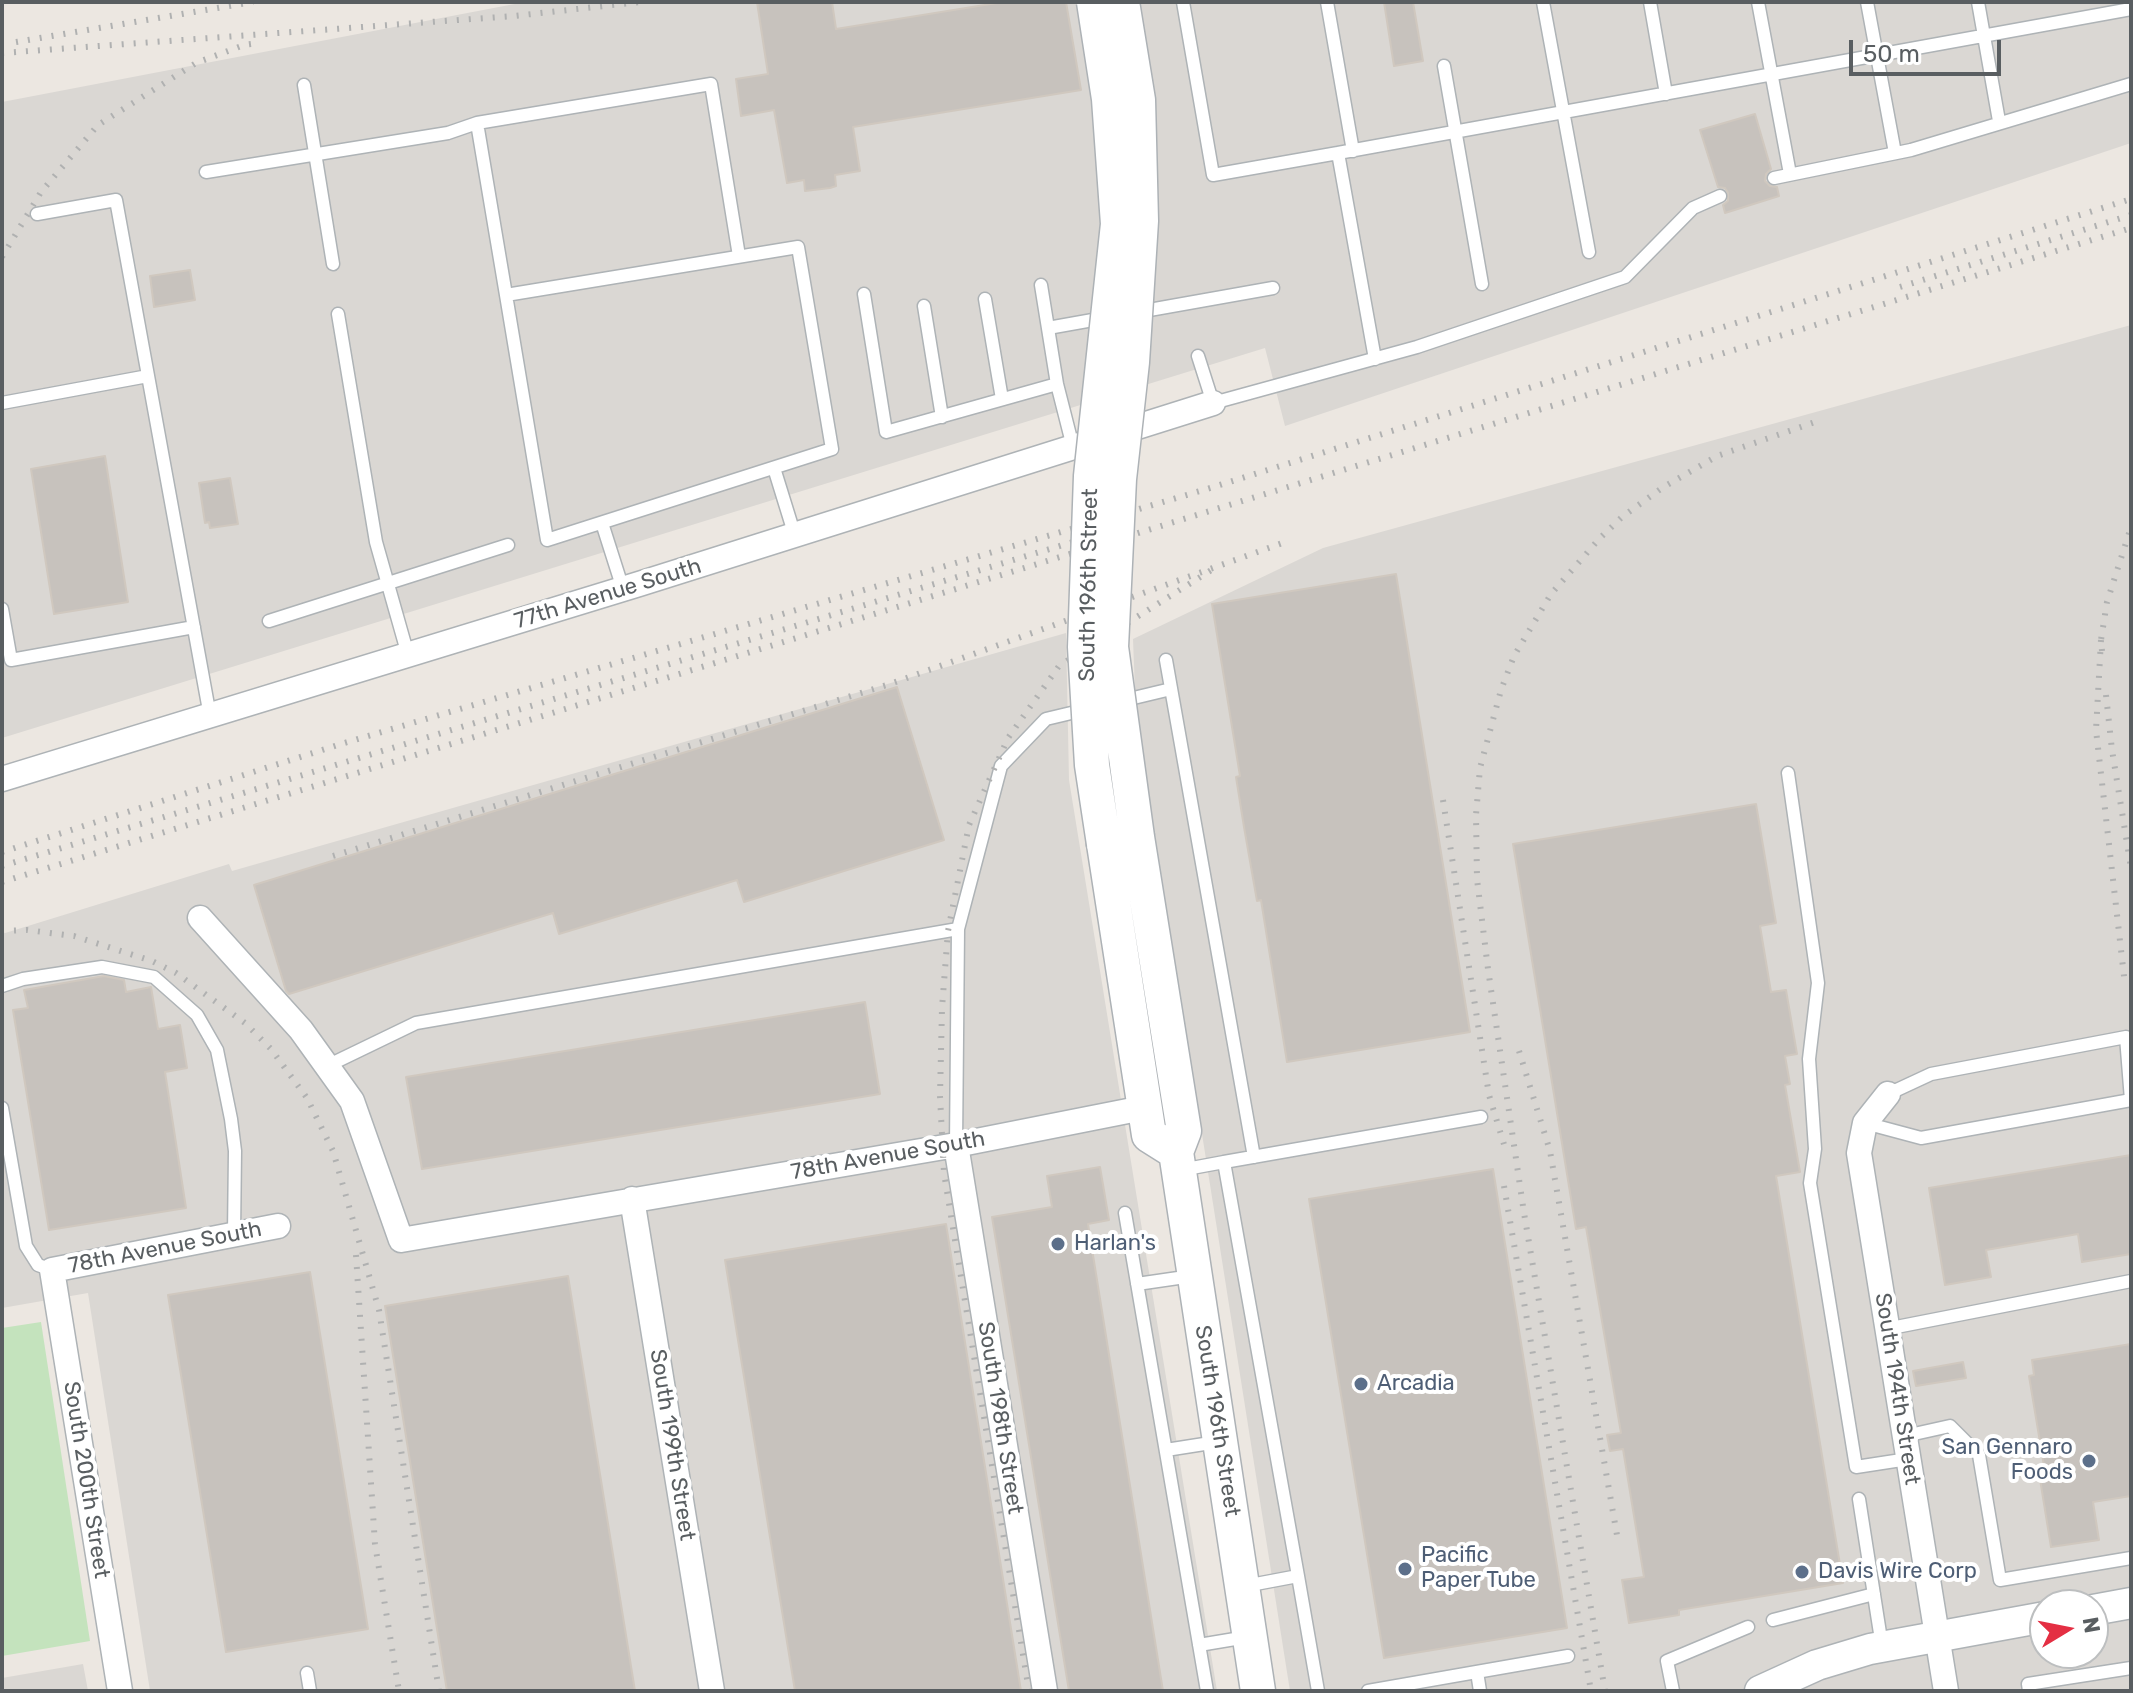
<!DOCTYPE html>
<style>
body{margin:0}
#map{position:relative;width:2133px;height:1693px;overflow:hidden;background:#ece7e1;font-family:Rubik,sans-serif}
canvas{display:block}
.frame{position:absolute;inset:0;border:4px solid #595e61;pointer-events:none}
.north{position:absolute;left:2029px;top:1589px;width:80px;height:80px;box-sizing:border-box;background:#fff;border:2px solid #bdbfc0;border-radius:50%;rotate:80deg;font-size:22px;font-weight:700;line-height:32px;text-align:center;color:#595e61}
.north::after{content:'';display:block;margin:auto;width:28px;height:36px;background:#e42f43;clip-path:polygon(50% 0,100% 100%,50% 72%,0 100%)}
.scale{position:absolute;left:1849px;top:40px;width:152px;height:36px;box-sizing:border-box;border:4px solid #595e61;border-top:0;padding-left:10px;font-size:24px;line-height:28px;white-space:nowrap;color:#595e61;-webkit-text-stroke:6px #fff;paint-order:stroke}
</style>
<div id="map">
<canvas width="2133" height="1693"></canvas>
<div class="frame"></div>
<div class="north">N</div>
<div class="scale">50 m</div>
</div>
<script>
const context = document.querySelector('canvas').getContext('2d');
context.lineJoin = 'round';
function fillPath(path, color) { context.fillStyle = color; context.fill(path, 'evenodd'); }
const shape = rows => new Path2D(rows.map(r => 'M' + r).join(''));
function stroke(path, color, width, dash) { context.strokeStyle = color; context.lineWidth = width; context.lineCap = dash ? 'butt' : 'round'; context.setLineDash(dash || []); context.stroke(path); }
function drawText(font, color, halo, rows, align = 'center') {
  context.font = font + ' Rubik,sans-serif'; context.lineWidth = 8; context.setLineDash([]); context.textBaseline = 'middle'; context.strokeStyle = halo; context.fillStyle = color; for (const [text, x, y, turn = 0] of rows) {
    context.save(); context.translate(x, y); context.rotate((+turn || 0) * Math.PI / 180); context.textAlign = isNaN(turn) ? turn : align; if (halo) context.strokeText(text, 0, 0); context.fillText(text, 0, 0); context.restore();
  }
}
const industrial = shape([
 [525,2,2131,2,2131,143,1285,426,1265,348,2,738,2,102],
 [2131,325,2131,1691,1290,1691,1136,716,1133,639,1323,548],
 [2045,1605,2093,1605,2093,1653,2045,1653],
 [1066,633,1069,780,1217,1691,150,1691,88,1293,2,1308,2,934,229,864,232,871],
 [83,1664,88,1691,2,1691,2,1678]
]);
const green = shape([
 [41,1322,90,1641,2,1656,2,1328]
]);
const building = shape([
 [757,2,832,2,836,29,1003,2,1066,2,1081,90,853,127,860,171,835,175,836,186,830,188,805,191,804,180,787,183,774,110,741,116,736,79,768,74,757,2],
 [1384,2,1413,2,1423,61,1394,66,1384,2],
 [1755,114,1771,169,1766,174,1765,181,1770,186,1777,187,1779,196,1725,213,1723,205,1728,201,1728,193,1725,188,1718,187,1700,130,1755,114],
 [190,270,195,300,154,307,150,276,190,270],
 [105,456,128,602,54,614,31,469,105,456],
 [230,478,238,524,210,528,209,522,205,523,199,483,230,478],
 [1396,574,1470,1032,1287,1062,1261,900,1257,901,1244,827,1236,777,1240,776,1212,604,1396,574],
 [897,687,944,840,744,902,737,880,559,934,553,913,289,994,286,991,254,885,897,687],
 [1756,804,1776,923,1760,926,1771,992,1786,990,1797,1054,1785,1056,1790,1084,1785,1085,1800,1172,1776,1176,1843,1583,1679,1610,1679,1615,1629,1623,1622,1580,1644,1577,1623,1449,1610,1451,1607,1435,1621,1433,1586,1227,1576,1229,1513,844,1756,804],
 [104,976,124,980,126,992,151,987,158,1029,180,1025,187,1068,165,1072,186,1208,49,1230,13,1010,28,1008,24,990,104,976],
 [865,1002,880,1094,422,1169,406,1077,865,1002],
 [2131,1155,2131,1254,2082,1262,2078,1234,1986,1250,1991,1277,1945,1285,1929,1188,2131,1155],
 [1100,1167,1109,1220,1088,1224,1163,1691,1069,1691,992,1217,1052,1207,1047,1176,1100,1167],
 [1493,1169,1567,1628,1384,1658,1309,1199,1493,1169],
 [946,1224,1021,1691,795,1691,725,1260,946,1224],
 [310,1272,368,1629,226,1652,168,1295,310,1272],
 [568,1276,635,1691,447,1691,385,1306,568,1276],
 [2131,1344,2131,1496,2093,1502,2099,1540,2051,1547,2039,1473,2045,1472,2029,1376,2034,1375,2032,1360,2131,1344],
 [1963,1362,1966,1378,1916,1386,1913,1371,1963,1362]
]);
const service = shape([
 [1183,2,1213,175,1338,153,1375,359],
 [1327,2,1353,151],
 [1543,2,1589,252],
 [1650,2,1666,94],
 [1758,2,1790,174],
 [1867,2,1895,153],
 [1978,2,1999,121],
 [1444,66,1482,284],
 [304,85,333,264],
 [1338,153,2131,9],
 [206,172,448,133,477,123],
 [1774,178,1911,150,2131,84],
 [37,214,116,200,210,716],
 [1041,285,1057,384,1073,447],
 [864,294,886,432,1057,384],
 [506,295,547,540,832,449,798,247,506,295,477,123,711,84,739,256],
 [985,299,1002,399],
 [924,306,942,417],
 [1138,312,1273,288],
 [338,314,376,542,408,655],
 [1048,328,1104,318],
 [1198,356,1213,403,1417,347,1625,277,1693,208,1720,196],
 [2,403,148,376],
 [774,468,795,536],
 [602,523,623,589],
 [2,609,11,660,194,627],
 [269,621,508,545],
 [1166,660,1254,1157],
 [1121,701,1171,689],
 [1788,773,1818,983,1809,1059,1815,1149,1810,1183,1856,1467,1908,1459],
 [958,929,1001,766,1046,719,1088,709],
 [2,986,23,979,102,967,154,977,197,1015,217,1050,231,1119,235,1151,234,1234],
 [327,1066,416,1023,958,929,956,1145],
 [2,1108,26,1246,38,1265,52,1270],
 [1865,1123,1921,1138,2131,1100,2126,1037,1931,1074,1888,1094],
 [1224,1162,1481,1117],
 [1181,1170,1224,1162,1298,1576],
 [1125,1213,1207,1691],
 [1137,1284,1192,1276],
 [1886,1329,2131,1281],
 [1905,1436,1950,1426,1979,1455,2000,1580,2131,1558],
 [1166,1450,1217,1442],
 [1859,1499,1882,1646],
 [1245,1586,1298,1576,1318,1691],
 [1773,1620,1874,1594],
 [1199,1645,1247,1637],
 [1477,1672,1480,1691],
 [307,1673,310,1691],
 [1368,1691,1568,1656],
 [1673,1691,1667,1661,1748,1627],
 [2029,1691,2028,1684,2131,1668]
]);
const minor = shape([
 [2,779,639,584,1213,403],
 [200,918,301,1030,352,1101,401,1240,956,1145,1143,1108],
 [1888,1094,1865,1123,1859,1153,1946,1691],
 [956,1145,1045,1691],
 [632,1199,712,1691],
 [120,1691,52,1270,278,1226]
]);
const tertiary = shape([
 [2093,1610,2131,1603],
 [1760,1691,1817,1665,1870,1649,2045,1617]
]);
const secondary = shape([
 [1137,837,1184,1131,1176,1152,1258,1691],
 [1104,844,1149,1135,1176,1152]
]);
const rail = shape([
 [16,42,253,2],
 [2,53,514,16,640,2],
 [2,257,41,192,98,125,196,63,244,45,259,43],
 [1900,287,2131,215],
 [2101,640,2096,730,2125,985],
 [2102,651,2101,640,2107,602,2131,527],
 [2106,695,2112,750,2131,868],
 [1443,800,1489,1095,1506,1151],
 [2,852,341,744,1207,489,2131,199],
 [333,856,890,684,1288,541],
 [2,866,1139,522],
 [2,882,2131,228],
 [2,931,27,930,74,936,152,961,176,973,245,1023,271,1049,307,1098,333,1151,379,1310,439,1691],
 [1519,1051,1550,1151,1618,1541],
 [1504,1186,1591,1691],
 [356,1255,375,1544,399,1691],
 [1029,1691,944,1173,940,1096,942,1008,948,931,969,825,1008,738,1059,666,1213,569],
 [1605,1691,1524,1213,1488,969,1477,879,1476,815,1480,768,1501,690,1514,656,1551,594,1600,538,1622,517,1662,488,1717,456,1818,421]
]);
const secondaryBridge = shape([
 [1094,2,1109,99,1118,224,1091,476,1085,647,1092,765,1104,844],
 [1122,2,1138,100,1141,221,1132,362,1119,479,1111,647,1137,837]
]);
const markers = [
 [1058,1244,8,"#5c6f8a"],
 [1361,1384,8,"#5c6f8a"],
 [2089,1461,8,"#5c6f8a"],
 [1405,1569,8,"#5c6f8a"],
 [1802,1572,8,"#5c6f8a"]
];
const streetNames = [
 ["South 196th Street",1089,585,-89],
 ["77th Avenue South",608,594,-17],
 ["78th Avenue South",888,1156,-10],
 ["78th Avenue South",165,1248,-11],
 ["South 194th Street",1897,1389,81],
 ["South 198th Street",1000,1418,81],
 ["South 196th Street",1217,1421,81],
 ["South 199th Street",672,1445,81],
 ["South 200th Street",86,1480,81]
];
const serviceNames = [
 ["Harlan's",1074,1244],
 ["Arcadia",1377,1384],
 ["San Gennaro",2073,1448,"right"],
 ["Foods",2073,1473,"right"],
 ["Pacific",1421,1556],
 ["Paper Tube",1421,1581],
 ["Davis Wire Corp",1818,1572]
];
fillPath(industrial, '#dad7d3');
fillPath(green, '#c4e3bd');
fillPath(building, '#c7c2bd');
stroke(building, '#d0c8bf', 2);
stroke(service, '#aeb3b6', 15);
stroke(minor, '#aeb3b6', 27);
stroke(tertiary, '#aeb3b6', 33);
stroke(secondary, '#adb2b6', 37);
stroke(service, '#fff', 12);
stroke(minor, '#fff', 24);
stroke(tertiary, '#fff', 30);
stroke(secondary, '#fff', 34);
stroke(rail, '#b0b1b1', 6, [2, 10]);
stroke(secondaryBridge, '#adb2b6', 37, []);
stroke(secondaryBridge, '#fff', 34);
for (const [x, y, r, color] of markers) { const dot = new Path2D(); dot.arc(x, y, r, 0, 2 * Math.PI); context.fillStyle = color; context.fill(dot); stroke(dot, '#fff', 3); }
drawText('22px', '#595e61', '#fff', streetNames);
drawText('22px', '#4e5e75', '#fff', serviceNames, 'left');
</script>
